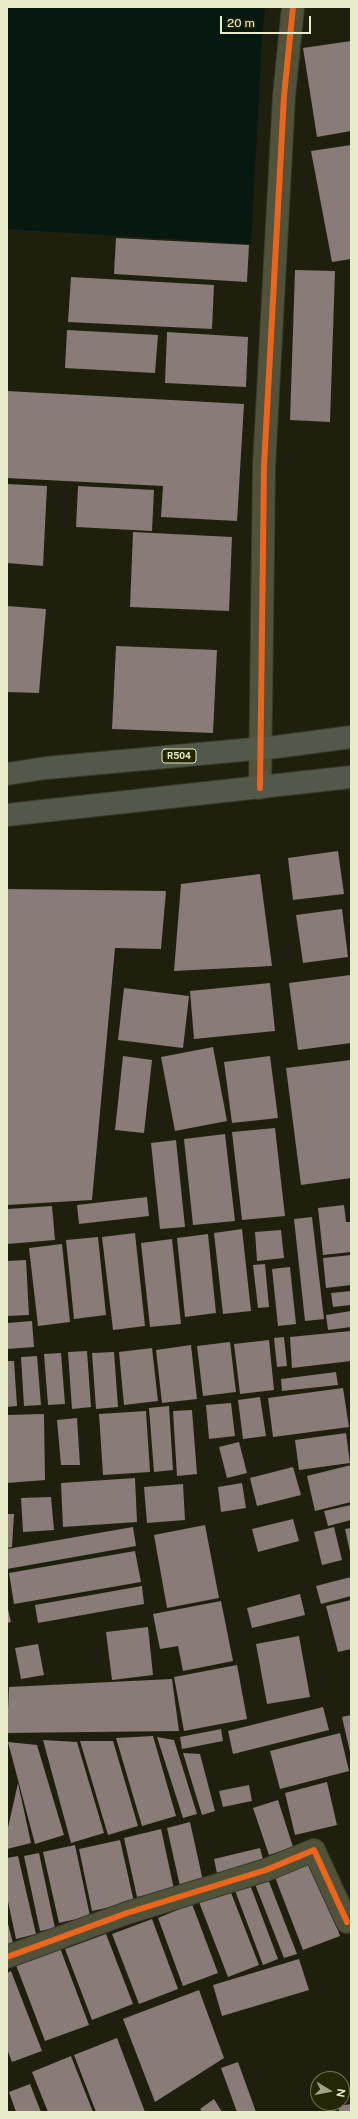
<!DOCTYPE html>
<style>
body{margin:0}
#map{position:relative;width:358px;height:2119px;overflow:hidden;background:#1e1f0c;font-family:"Public Sans",sans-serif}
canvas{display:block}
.frame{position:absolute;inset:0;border:8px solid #e8eccb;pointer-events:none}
.north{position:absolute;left:310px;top:2071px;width:40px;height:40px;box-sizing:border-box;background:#252704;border:1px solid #737654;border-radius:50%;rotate:100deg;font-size:11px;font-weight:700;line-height:16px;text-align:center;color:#e8eccb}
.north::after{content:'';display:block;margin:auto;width:14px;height:18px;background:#a1a488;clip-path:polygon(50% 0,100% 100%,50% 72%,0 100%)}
.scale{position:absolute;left:220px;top:16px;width:91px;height:18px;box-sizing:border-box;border:2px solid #e8eccb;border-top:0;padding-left:5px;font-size:12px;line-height:14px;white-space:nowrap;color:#e8eccb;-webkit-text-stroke:3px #252704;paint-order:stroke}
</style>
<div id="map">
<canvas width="358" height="2119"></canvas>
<div class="frame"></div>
<div class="north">N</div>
<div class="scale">20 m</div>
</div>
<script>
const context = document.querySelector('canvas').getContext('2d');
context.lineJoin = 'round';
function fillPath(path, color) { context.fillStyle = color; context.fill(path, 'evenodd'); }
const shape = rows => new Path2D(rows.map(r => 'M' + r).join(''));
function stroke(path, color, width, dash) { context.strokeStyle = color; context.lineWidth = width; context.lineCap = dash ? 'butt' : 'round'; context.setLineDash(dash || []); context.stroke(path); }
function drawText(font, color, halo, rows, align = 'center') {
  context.font = font + ' "Public Sans",sans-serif'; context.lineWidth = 4; context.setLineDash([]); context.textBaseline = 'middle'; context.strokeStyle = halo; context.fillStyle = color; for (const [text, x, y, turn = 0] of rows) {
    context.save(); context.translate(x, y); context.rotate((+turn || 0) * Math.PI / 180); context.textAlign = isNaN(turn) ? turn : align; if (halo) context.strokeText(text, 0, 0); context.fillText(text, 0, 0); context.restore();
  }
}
const water = shape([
 [7,7,265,7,262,37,251,244,7,229]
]);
const building = shape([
 [351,41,351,131,317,137,303,48],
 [351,145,351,259,332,262,311,151],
 [116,238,249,245,247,282,114,274],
 [295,270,335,271,330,422,290,420],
 [71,277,214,285,212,329,68,322],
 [67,330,158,335,155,373,65,368],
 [167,332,248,337,246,387,165,383],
 [7,391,244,404,237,521,161,517,163,486,7,478],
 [7,484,47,486,43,566,7,563],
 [78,486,154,490,152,531,76,527],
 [133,532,232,537,229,611,130,607],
 [7,606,46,609,39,693,7,692],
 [116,646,217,650,213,733,112,729],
 [338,851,344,894,293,900,288,858],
 [260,874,272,966,174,971,181,884],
 [7,889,166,891,161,949,115,948,92,1200,7,1205],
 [342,909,348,957,303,963,296,915],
 [350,975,351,1043,298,1050,289,983],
 [270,983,275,1031,194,1039,190,991],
 [124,988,189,996,183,1048,118,1040],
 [213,1047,227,1121,175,1131,161,1057],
 [123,1056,152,1060,144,1133,115,1130],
 [270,1056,278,1118,232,1123,224,1062],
 [351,1060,351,1178,301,1185,286,1068],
 [275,1128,285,1216,242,1220,232,1132],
 [225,1134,235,1221,193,1225,184,1139],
 [176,1140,185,1227,160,1229,151,1143],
 [147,1197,149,1216,79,1224,77,1205],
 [344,1205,346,1222,350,1222,351,1252,323,1255,318,1208],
 [52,1206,55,1240,7,1244,7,1209],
 [312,1217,324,1319,305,1321,294,1219],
 [242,1229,251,1311,223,1314,214,1233],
 [281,1230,284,1258,257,1261,255,1232],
 [135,1233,145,1326,113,1330,102,1237],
 [208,1234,216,1313,185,1317,177,1238],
 [98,1237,106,1315,74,1319,66,1240],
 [172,1239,181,1324,150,1327,141,1243],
 [62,1244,70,1322,38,1326,29,1248],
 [351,1255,351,1285,326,1288,323,1258],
 [26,1260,29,1315,7,1316,7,1261],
 [265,1264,269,1307,258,1308,253,1265],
 [290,1267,296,1324,278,1326,272,1269],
 [351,1291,351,1305,333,1307,331,1293],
 [351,1311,351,1327,328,1330,326,1315],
 [32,1321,34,1347,7,1349,7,1323],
 [351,1331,351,1361,292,1368,290,1337],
 [284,1337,287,1366,277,1367,274,1338],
 [269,1340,274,1390,240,1394,234,1344],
 [230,1342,236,1392,203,1396,197,1346],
 [191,1345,197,1399,162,1403,156,1350],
 [152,1348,158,1401,124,1405,119,1352],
 [87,1351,91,1407,72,1409,68,1352],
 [114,1352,118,1407,96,1409,92,1353],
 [61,1353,65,1404,48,1405,44,1354],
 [37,1356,41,1405,24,1406,21,1357],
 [7,1361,14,1361,17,1406,7,1407],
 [336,1372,338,1385,282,1391,281,1379],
 [343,1388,349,1427,273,1437,268,1398],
 [260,1397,266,1436,243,1439,238,1400],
 [231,1403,235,1436,209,1439,206,1405],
 [169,1406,173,1470,154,1472,149,1408],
 [192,1410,197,1474,177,1476,173,1411],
 [146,1411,150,1472,103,1475,99,1414],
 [44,1414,45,1480,7,1483,7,1415],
 [77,1418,80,1465,61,1465,57,1420],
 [346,1433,350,1463,299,1470,295,1440],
 [239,1442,247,1473,227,1478,219,1447],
 [351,1465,351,1502,315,1511,307,1476],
 [293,1467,301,1495,257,1506,250,1478],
 [135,1478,137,1522,63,1527,61,1483],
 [242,1483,246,1508,221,1512,218,1487],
 [183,1484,185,1520,147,1523,144,1487],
 [51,1497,54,1530,23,1532,21,1498],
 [351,1505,351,1520,328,1526,324,1511],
 [7,1514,14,1514,12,1547,7,1548],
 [293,1519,299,1541,258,1552,252,1529],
 [205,1525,219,1598,167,1608,154,1535],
 [133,1527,136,1546,7,1569,7,1549],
 [334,1527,342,1560,322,1565,314,1532],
 [351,1528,351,1552,350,1552,345,1529],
 [135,1551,141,1582,14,1604,9,1573],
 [351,1577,351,1596,321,1604,316,1586],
 [142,1586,144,1604,38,1623,35,1605],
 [300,1594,305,1615,252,1628,247,1608],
 [351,1600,351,1649,338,1652,326,1606],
 [221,1601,233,1661,183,1671,178,1646,160,1649,153,1614],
 [7,1605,11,1622,7,1623],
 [148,1627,153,1675,112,1680,106,1632],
 [299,1636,310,1697,267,1704,256,1644],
 [38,1644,44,1675,21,1679,15,1648],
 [237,1665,247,1719,184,1731,174,1677],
 [172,1679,179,1731,7,1733,9,1687],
 [323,1707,329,1730,233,1754,228,1731],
 [351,1715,351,1752,350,1752,342,1717],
 [221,1729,223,1741,182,1749,180,1737],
 [340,1733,349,1771,280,1789,270,1751],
 [153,1736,176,1816,142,1826,116,1738],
 [157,1737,174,1740,197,1814,183,1818],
 [43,1740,77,1742,104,1833,71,1843],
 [80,1741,113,1741,138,1826,108,1835],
 [8,1742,37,1745,64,1835,35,1844],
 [183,1753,200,1754,215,1811,202,1815],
 [327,1782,337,1825,295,1835,285,1793],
 [18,1783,31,1843,7,1849,7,1832],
 [249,1785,252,1801,223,1807,219,1791],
 [278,1800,293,1847,269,1855,253,1808],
 [190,1822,203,1881,180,1886,167,1828],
 [161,1829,174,1889,137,1897,124,1838],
 [120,1840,134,1902,92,1911,79,1849],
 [75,1845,90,1916,59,1923,43,1852],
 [260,1848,265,1867,218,1878,214,1859],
 [39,1853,55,1928,40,1931,24,1856],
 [18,1856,36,1934,16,1939,7,1897,7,1858],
 [311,1857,340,1936,303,1950,273,1872],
 [266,1874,297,1954,284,1958,253,1879],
 [249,1882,278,1959,263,1965,234,1888],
 [230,1890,259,1965,228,1977,199,1902],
 [192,1904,218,1973,183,1986,158,1918],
 [152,1919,178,1989,139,2004,112,1934],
 [7,1920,13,1943,7,1944],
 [106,1934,133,2004,92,2020,65,1949],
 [60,1948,89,2025,45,2041,16,1965],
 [299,1959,309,1990,222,2016,213,1985],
 [11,1971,42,2051,12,2062,7,2049,7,1973],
 [199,1990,224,2058,155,2102,123,2019],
 [117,2038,145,2112,96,2112,74,2055],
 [71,2056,93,2112,48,2112,32,2072],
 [238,2062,256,2112,237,2112,221,2068],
 [30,2084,41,2112,16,2112,9,2092],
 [214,2099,222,2112,202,2112,200,2109],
 [351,2104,351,2112,339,2112,339,2106]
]);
const street = shape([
 [260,788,264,466,284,96,293,7],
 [7,1957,127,1913,266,1870,314,1850,347,1922]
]);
const primary = shape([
 [7,774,46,768,276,747,351,737],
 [7,815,351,777]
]);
const cycleway = shape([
 [260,788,264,466,284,96,293,7],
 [7,1957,127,1913,266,1870,314,1850,347,1922]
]);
const shields = [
 [179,756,34]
];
const shieldNames = [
 ["R504",179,756]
];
fillPath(water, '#071811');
fillPath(building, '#887b78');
stroke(street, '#393a2b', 24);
stroke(primary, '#393a2b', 24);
stroke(street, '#50523a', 22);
stroke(primary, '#52594a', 22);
stroke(cycleway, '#eb651d', 6);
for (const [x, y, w] of shields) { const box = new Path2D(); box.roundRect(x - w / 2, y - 7, w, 14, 3); context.fillStyle = '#252704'; context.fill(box); stroke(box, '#e8eccb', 1); }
drawText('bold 9px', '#e8eccb', null, shieldNames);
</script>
